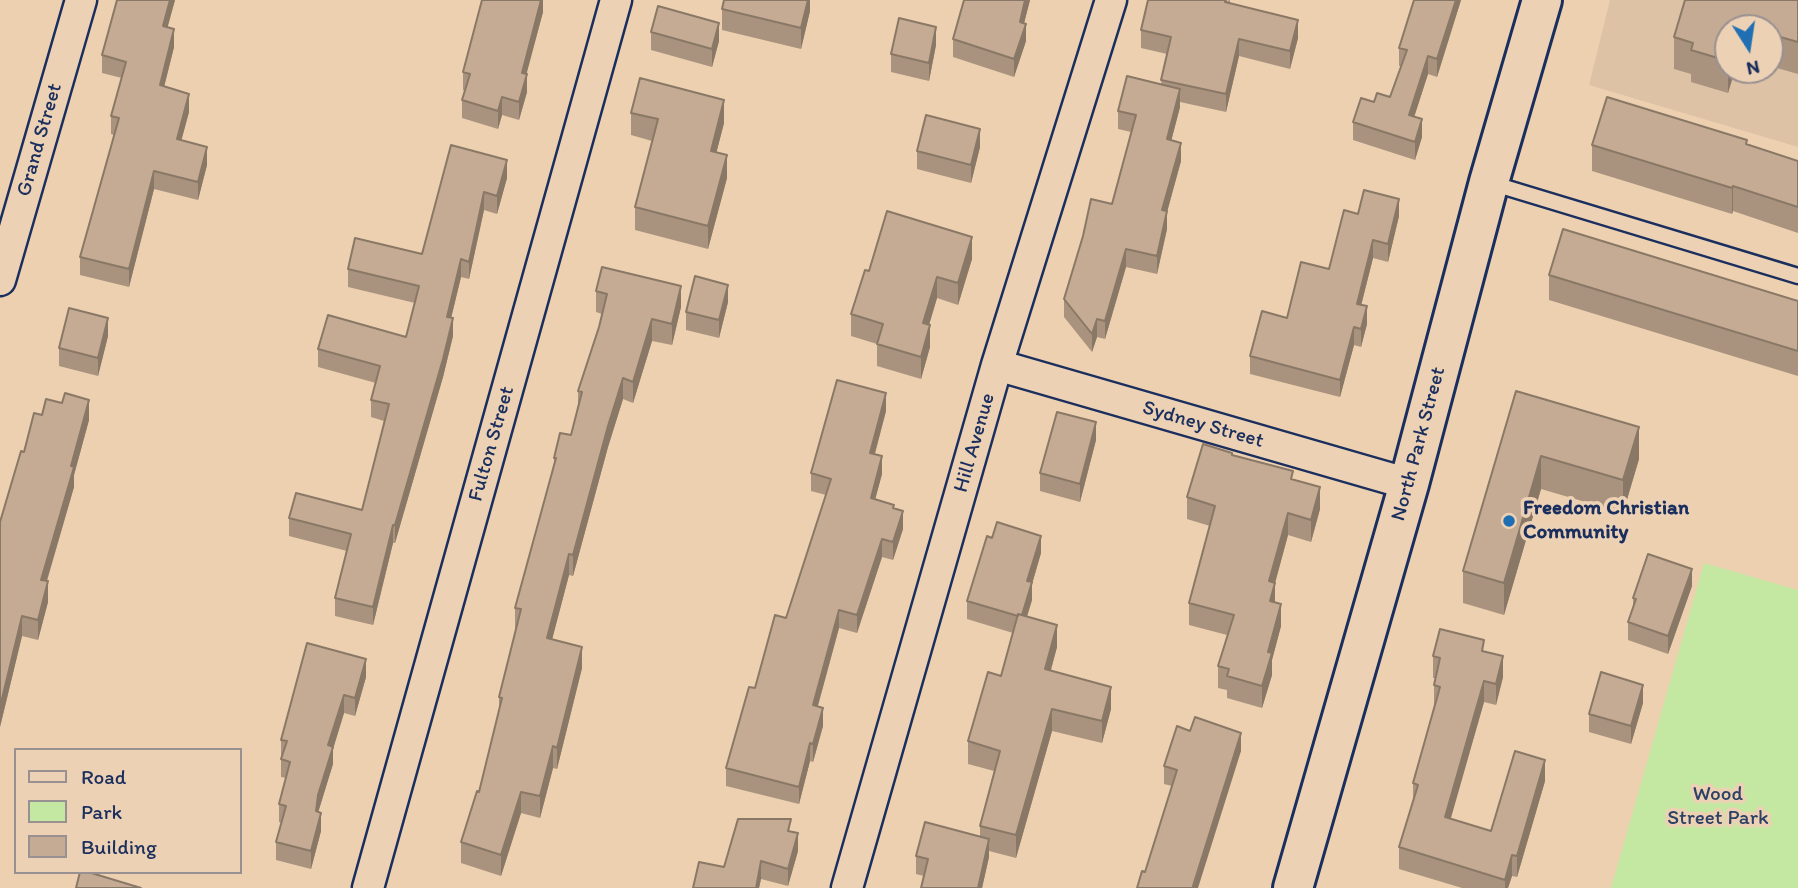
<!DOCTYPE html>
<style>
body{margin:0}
#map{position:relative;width:1798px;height:888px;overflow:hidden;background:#edd0b0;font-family:Itim,sans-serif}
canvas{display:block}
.legend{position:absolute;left:14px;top:748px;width:228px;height:126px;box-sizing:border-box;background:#edd1b4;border:2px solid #999092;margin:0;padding:9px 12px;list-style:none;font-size:21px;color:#1b2f5e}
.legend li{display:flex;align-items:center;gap:14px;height:35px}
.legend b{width:35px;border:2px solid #999092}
.north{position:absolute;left:1714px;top:14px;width:70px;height:70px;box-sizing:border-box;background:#edd1b4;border:2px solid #999092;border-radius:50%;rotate:168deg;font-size:19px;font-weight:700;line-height:28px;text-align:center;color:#1b2f5e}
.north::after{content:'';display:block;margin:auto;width:24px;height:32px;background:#1f6fb2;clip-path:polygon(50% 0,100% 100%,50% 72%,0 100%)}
</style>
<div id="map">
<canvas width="1798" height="888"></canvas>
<ul class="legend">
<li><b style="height:9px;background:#edd1b4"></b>Road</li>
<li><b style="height:19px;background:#c4e7a1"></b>Park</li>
<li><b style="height:19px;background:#c5ab93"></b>Building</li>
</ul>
<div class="north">N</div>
</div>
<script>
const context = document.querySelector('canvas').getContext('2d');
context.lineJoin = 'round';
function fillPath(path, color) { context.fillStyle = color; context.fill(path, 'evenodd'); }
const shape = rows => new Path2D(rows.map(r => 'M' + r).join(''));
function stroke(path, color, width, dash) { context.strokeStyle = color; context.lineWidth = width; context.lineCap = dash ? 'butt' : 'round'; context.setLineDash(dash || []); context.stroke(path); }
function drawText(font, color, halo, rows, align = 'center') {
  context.font = font + ' Itim,sans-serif'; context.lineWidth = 7; context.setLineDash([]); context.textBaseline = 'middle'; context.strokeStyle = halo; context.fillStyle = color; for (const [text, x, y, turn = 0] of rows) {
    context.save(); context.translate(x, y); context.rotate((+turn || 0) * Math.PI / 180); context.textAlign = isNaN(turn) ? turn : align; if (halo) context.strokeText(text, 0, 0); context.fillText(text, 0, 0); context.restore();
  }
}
const built = shape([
 [1610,0,1798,0,1798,147,1589,85],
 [1728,28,1770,28,1770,70,1728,70]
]);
const green = shape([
 [1704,563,1798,590,1798,888,1611,888]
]);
const service = shape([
 [1491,183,1798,276]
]);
const minor = shape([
 [0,280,81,0],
 [997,365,1409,484],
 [368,888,616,0],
 [847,888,997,365,1111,0]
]);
const secondary = shape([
 [1293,888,1409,484,1489,182,1542,0]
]);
const wall = shape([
 [117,0,175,0,167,28,174,47,164,87,189,112,181,140,207,165,198,200,154,189,129,287,80,275,80,257,114,135,111,134,111,116,122,78,102,73,102,55],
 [543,0,543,12,526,74,527,92,519,120,502,115,498,129,462,118,462,100,465,91,463,90,463,72],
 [810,0,810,11,801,49,722,30,722,9],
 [964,0,1030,0,1024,23,1026,41,1014,77,953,57,953,39],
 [1230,0,1230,3,1298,38,1290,69,1239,56,1226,112,1180,102,1180,107,1171,141,1181,161,1167,212,1167,229,1157,274,1126,267,1105,339,1097,337,1092,352,1064,317,1064,299,1112,204,1131,132,1118,129,1118,111,1161,84,1167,54,1141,48,1141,30],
 [1461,0,1437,77,1428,74,1414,117,1422,137,1415,160,1353,140,1353,122,1374,102,1390,97,1402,66,1399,66,1399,48],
 [1798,0,1798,74,1770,66,1770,28,1728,28,1728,70,1735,70,1728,93,1691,82,1691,74,1674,69,1674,37],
 [651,32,719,41,712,67,651,50],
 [936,45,929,81,891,72,891,54],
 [631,113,724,123,716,153,727,178,708,249,635,230,635,207,652,141,631,135],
 [1747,144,1798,161,1798,233,1733,211,1732,214,1592,171,1592,145],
 [980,147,971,183,917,169,917,151],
 [507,160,507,178,497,214,484,210,469,279,461,277,451,318,453,336,443,377,395,543,393,543,373,625,335,616,335,598,347,551,289,536,289,518,362,510,384,421,371,417,371,400,376,383,318,367,318,349,406,337,415,303,348,287,348,269,422,254],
 [1358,214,1399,216,1388,262,1373,258,1361,305,1367,324,1361,347,1354,345,1340,397,1250,374,1250,356,1287,318,1329,269],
 [972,259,958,305,937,298,929,325,930,347,921,379,877,366,877,344,851,336,851,314,869,271],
 [1549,275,1798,301,1798,376,1549,300],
 [596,291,681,307,672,345,652,341,633,403,623,399,608,447,573,576,569,575,552,639,582,668,557,769,553,768,540,818,521,813,501,876,461,863,461,842,479,792,499,713,499,697,516,629,515,629,515,608,554,466,554,458,571,435,578,407,578,391,599,327,602,314,596,312],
 [728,302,719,338,686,330,686,312],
 [108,336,98,376,59,366,59,348],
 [1516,391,1639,459,1623,513,1541,489,1504,615,1463,603,1463,571],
 [886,411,875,454,882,474,875,499,894,508,903,529,893,560,882,557,857,633,839,628,818,706,823,726,813,762,810,761,799,804,726,786,726,768,755,688,786,618,826,495,811,491,811,473],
 [42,415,89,420,74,475,74,487,47,581,48,602,38,640,22,636,0,727,24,452],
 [1096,440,1080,502,1040,491,1040,473],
 [1232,455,1293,479,1320,509,1311,542,1288,535,1275,583,1275,602,1281,626,1272,660,1272,675,1262,708,1227,698,1227,690,1218,688,1218,666,1227,635,1189,625,1189,603,1210,526,1187,519,1187,497],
 [1041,553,1032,584,1032,600,1027,617,1057,647,1051,670,1111,709,1102,743,1052,731,1016,858,989,851,989,857,982,888,921,888,924,876,916,874,916,856,980,837,980,826,994,771,968,764,968,741,1001,676,1013,633,967,619,967,601],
 [1692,586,1668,654,1628,640,1628,622,1633,608,1633,598],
 [1484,652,1503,677,1496,705,1484,702,1450,819,1491,831,1545,781,1517,877,1512,876,1508,888,1462,888,1399,869,1399,847,1413,800,1413,783,1435,707,1434,707,1434,685,1435,678,1433,678,1433,656],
 [366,677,355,716,344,713,333,749,333,764,318,812,321,831,311,869,276,860,276,842,282,823,279,822,279,804,286,778,281,777,281,740],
 [1643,703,1631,744,1589,732,1589,714],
 [1241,751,1145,872,1172,786,1164,784,1164,766],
 [791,832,798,851,788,886,761,879,759,888,693,888,724,867]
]);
const shadedWall = shape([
 [170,0,175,0,163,44,163,26],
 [541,0,543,0,543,12,522,91,522,73],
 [808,0,810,0,810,11,801,49,801,28],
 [1025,0,1030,0,1020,39,1020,22],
 [1456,0,1461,0,1437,77,1437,59],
 [1298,20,1298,38,1290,69,1290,51],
 [719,23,719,41,712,67,712,49],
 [1026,24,1026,41,1014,77,1014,59],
 [936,27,936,45,929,81,929,63],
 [174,29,174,47,160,103,160,85],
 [1239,39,1239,56,1226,112,1226,94],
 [1428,56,1428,74,1409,133,1409,115],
 [1728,70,1735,70,1728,93],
 [527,74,527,92,519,120,519,102],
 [1180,89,1180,107,1167,157,1167,139],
 [189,94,189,112,177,157,177,139],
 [502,97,502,115,498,129,498,111],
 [724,100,724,123,711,174,711,151],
 [1422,119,1422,137,1415,160,1415,142],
 [980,129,980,147,971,183,971,165],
 [1181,143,1181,161,1167,212,1167,229,1157,274,1157,256,1162,210],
 [207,147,207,165,198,200,198,182],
 [727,155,727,178,708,249,708,226],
 [507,160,507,178,497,214,497,196],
 [154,171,154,189,129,287,129,269],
 [1733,186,1733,211,1732,214,1732,188],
 [484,192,484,210,469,279,469,262],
 [1399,199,1399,216,1388,262,1388,244],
 [972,237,972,259,958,305,958,283],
 [1373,240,1373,258,1357,322,1357,304],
 [1126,249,1126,267,1105,339,1105,321],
 [461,259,461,277,447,335,447,317],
 [937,277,937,298,923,345,923,323],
 [728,285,728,302,719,338,719,320],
 [681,286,681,307,672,345,672,324],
 [1367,306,1367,324,1361,347,1361,329],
 [108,318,108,336,98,376,98,358],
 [453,318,453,336,443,377,395,543,395,525],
 [652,319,652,341,633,403,633,382],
 [1097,319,1097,337,1092,352,1092,334],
 [930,325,930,347,921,379,921,357],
 [1354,327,1354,345,1340,397,1340,380],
 [623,378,623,399,608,447,573,576,573,555,608,426],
 [886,393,886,411,870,471,870,453],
 [89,400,89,420,74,475,74,487,41,600,41,580],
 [1096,422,1096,440,1080,502,1080,484],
 [1639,427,1639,459,1623,513,1623,480],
 [882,456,882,474,871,515,871,498],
 [1541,456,1541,489,1504,615,1504,583],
 [1320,487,1320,509,1311,542,1311,520],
 [903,511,903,529,893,560,893,542],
 [1288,513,1288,535,1275,583,1275,605,1270,623,1269,581],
 [393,525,393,543,373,625,373,607],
 [1041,536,1041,553,1032,584,1032,600,1021,635,1021,617,1027,581],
 [882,539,882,557,857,633,857,615],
 [569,554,569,575,547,659,547,638],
 [1692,569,1692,586,1668,654,1668,636],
 [48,581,48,602,38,640,38,620],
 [1281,604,1281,626,1272,660,1272,675,1262,708,1262,686,1268,652],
 [839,610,839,628,813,723,813,705],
 [22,616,22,636,0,727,0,707],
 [1057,625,1057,647,1045,691,1045,669],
 [582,647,582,668,557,769,557,748],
 [1503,656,1503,677,1496,705,1496,684],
 [366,659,366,677,355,716,355,698],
 [1484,681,1484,702,1445,839,1445,817],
 [1643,685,1643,703,1631,744,1631,726],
 [1111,687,1111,709,1102,743,1102,721],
 [344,695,344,713,333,749,333,764,318,813,316,811,318,795,328,745],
 [823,708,823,726,813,762,813,744],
 [1052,709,1052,731,1016,858,1016,835],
 [1241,733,1241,751,1198,888,1193,888],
 [810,743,810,761,799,804,799,787],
 [553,746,553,768,540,818,540,796],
 [1545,760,1545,781,1517,877,1517,856],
 [521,792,521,813,501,876,501,855],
 [321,813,321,831,311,869,311,851],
 [798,833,798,851,788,886,788,869],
 [989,839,989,857,982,888,978,888],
 [1512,855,1512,876,1508,888,1505,888,1505,880],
 [761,861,761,879,759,888,756,888]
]);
const building = shape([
 [117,0,170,0,163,26,174,29,160,85,189,94,177,139,207,147,198,182,154,171,129,269,80,257,119,118,111,116,126,62,102,55,117,0],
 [482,0,541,0,522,73,527,74,519,102,502,97,498,111,462,100,470,74,463,72,482,0],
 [724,0,808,0,801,28,722,9,724,0],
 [964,0,1025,0,1020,22,1026,24,1014,59,953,39,964,0],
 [1148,0,1226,0,1225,2,1298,20,1290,51,1239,39,1226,94,1161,80,1171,37,1141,30,1148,0],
 [1414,0,1456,0,1437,59,1428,56,1409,115,1422,119,1415,142,1353,122,1361,98,1374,102,1377,93,1390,97,1407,50,1399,48,1414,0],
 [1685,0,1798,0,1798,42,1770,34,1770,28,1749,28,1738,25,1738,28,1728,28,1728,61,1691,50,1693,43,1674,37,1685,0],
 [658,6,719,23,712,49,651,32,658,6],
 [899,18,936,27,929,63,891,54,899,18],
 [1127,76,1180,89,1167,139,1181,143,1162,210,1167,211,1157,256,1126,249,1105,321,1097,319,1092,334,1064,299,1083,236,1091,199,1112,204,1136,115,1118,111,1127,76],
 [640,78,724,100,711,151,727,155,708,226,635,207,658,119,631,113,640,78],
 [1607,97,1747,140,1746,144,1798,161,1798,207,1733,186,1732,188,1592,145,1607,97],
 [926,115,980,129,971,165,917,151,926,115],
 [451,145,507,160,497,196,484,192,469,262,461,259,447,317,453,318,443,359,395,525,393,525,373,607,335,598,351,534,289,518,296,493,362,510,389,404,371,400,380,366,318,349,328,315,406,337,419,286,348,269,355,238,422,254,451,145],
 [1364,190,1399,199,1388,244,1373,240,1357,304,1367,306,1361,329,1354,327,1340,380,1250,356,1262,311,1287,318,1301,262,1329,269,1344,210,1358,214,1364,190],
 [887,211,972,237,958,283,937,277,923,323,930,325,921,357,877,344,883,324,851,314,865,270,869,271,887,211],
 [1563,229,1798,301,1798,351,1549,275,1563,229],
 [602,267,681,286,672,324,652,319,633,382,623,378,608,426,573,555,569,554,547,638,582,647,557,748,553,746,540,796,521,792,501,855,461,842,477,791,479,792,502,698,499,697,521,609,515,608,556,458,554,458,560,433,571,435,582,392,578,391,599,327,607,294,596,291,602,267],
 [695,276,728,285,719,320,686,312,695,276],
 [69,308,108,318,98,358,59,348,69,308],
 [837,380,886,393,870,453,882,456,871,498,894,505,893,508,903,511,893,542,882,539,857,615,839,610,813,705,823,708,813,744,810,743,799,787,726,768,749,687,755,688,775,615,786,618,831,479,811,473,837,380],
 [1516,391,1639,427,1623,480,1541,456,1504,583,1463,571,1516,391],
 [65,393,89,400,71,466,74,467,41,580,48,581,38,620,22,616,0,707,0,522,21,451,24,452,34,413,42,415,46,399,62,403,65,393],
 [1057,412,1096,422,1080,484,1040,473,1057,412],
 [1203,444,1232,453,1232,455,1293,471,1291,479,1320,487,1311,520,1288,513,1269,581,1275,583,1270,601,1281,604,1268,652,1272,653,1262,686,1227,676,1229,669,1218,666,1234,615,1189,603,1215,506,1187,497,1203,444],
 [997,522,1041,536,1027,581,1032,582,1022,615,1018,614,1018,616,967,601,987,536,992,538,997,522],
 [1648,554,1692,569,1668,636,1628,622,1636,599,1633,598,1648,554],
 [1018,614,1057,625,1045,669,1111,687,1102,721,1052,709,1016,835,980,826,1000,751,968,741,988,672,1001,676,1018,614],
 [1440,629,1484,640,1482,651,1503,656,1496,684,1484,681,1445,817,1491,831,1515,751,1545,760,1517,856,1512,855,1505,880,1399,847,1418,785,1413,783,1440,687,1434,685,1440,658,1433,656,1440,629],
 [307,643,366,659,355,698,344,695,328,745,333,747,318,795,316,811,321,813,311,851,276,842,286,806,279,804,290,762,281,759,287,741,281,740,307,643],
 [1601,672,1643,685,1631,726,1589,714,1601,672],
 [1195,717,1241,733,1193,886,1197,888,1137,888,1142,871,1145,872,1177,770,1164,766,1177,726,1190,731,1195,717],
 [738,819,791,819,788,831,798,833,788,869,761,861,756,888,693,888,699,862,724,867,738,819],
 [925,822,989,839,978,888,921,888,928,859,916,856,925,822],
 [80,872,88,872,141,888,76,888,80,872]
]);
const markers = [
 [1509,521,7,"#1f6fb2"]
];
const streetNames = [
 ["Grand Street",40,140,-74],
 ["Sydney Street",1203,425,16],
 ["Hill Avenue",975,443,-74],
 ["Fulton Street",492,444,-74],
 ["North Park Street",1419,444,-75]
];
const poiNames = [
 ["Freedom Christian",1523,509],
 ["Community",1523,533]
];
const parkNames = [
 ["Wood",1718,795],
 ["Street Park",1718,819]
];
fillPath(built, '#ddc2a6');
fillPath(green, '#c4e7a1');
stroke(service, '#1b2f5e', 19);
stroke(minor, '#1b2f5e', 35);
stroke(secondary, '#1b2f5e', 44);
stroke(service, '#edd1b4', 14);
stroke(minor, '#edd1b4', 30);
stroke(secondary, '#edd1b4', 38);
fillPath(wall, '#a9937e');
fillPath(shadedWall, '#8a7867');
fillPath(building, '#c5ab93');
stroke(building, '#8a7867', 2);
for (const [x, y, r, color] of markers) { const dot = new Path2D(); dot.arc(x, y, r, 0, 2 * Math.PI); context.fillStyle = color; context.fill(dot); stroke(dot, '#edd1b4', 2.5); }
drawText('21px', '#1b2f5e', '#edd1b4', streetNames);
drawText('bold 21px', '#1b2f5e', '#edd1b4', poiNames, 'left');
drawText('21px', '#2c4165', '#edd1b4', parkNames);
</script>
